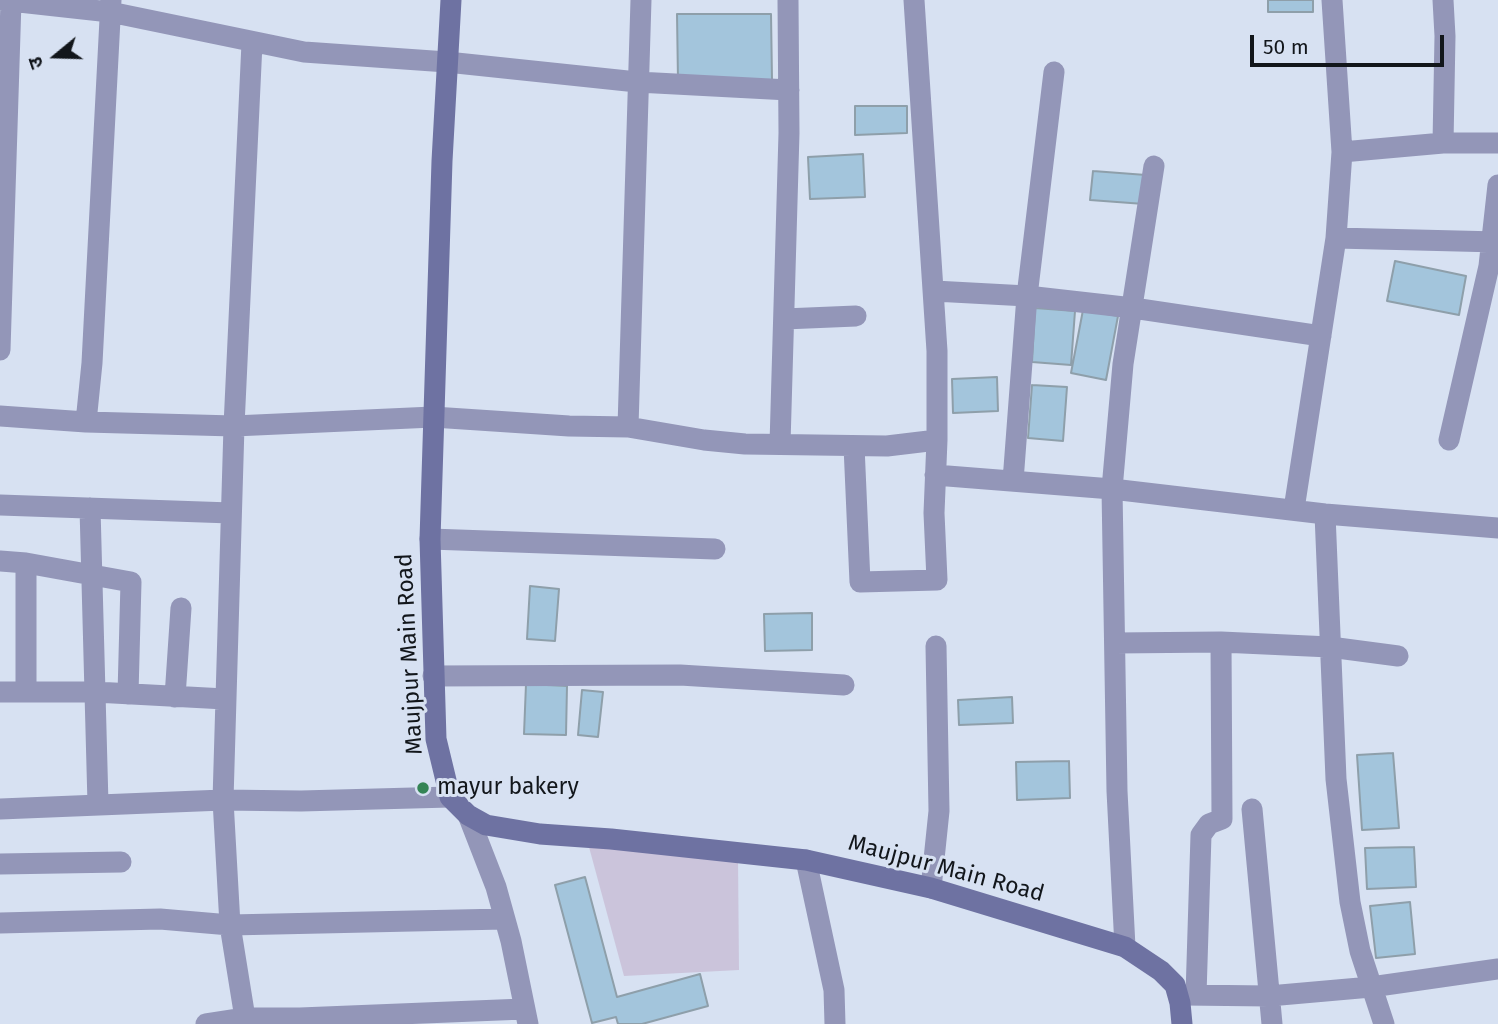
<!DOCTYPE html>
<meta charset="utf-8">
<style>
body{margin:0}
#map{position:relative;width:1498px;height:1024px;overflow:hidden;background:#d7e1f2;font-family:"Fira Sans","Noto Sans Devanagari",sans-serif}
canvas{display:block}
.north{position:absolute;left:21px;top:21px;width:70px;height:70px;-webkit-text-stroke:5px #d7e1f2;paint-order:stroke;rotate:251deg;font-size:19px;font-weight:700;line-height:28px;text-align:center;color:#12161b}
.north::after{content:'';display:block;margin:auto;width:24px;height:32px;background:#12161b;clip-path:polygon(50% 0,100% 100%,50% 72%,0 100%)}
.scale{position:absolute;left:1250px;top:35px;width:194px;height:32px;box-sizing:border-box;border:4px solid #12161b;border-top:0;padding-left:9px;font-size:21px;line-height:24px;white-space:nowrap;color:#12161b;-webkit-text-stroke:5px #d7e1f2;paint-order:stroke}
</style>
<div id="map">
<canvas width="1498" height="1024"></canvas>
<div class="north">उ</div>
<div class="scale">50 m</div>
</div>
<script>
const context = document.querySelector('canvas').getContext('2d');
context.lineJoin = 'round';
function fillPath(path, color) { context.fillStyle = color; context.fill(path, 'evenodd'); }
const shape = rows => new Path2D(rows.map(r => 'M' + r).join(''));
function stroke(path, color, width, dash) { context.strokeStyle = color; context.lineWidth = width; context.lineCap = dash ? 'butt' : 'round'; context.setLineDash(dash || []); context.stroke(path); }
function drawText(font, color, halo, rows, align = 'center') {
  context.font = font + ' "Fira Sans",sans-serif'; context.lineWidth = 6; context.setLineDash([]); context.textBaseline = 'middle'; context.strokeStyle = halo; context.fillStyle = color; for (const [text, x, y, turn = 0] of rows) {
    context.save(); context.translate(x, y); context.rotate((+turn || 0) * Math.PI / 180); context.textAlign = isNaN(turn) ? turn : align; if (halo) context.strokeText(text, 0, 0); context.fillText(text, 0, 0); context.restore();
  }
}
const green = shape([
 [586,836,738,859,739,970,624,976]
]);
const building = shape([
 [1268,0,1313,0,1313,12,1268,12,1268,0],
 [677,14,771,14,772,80,678,81,677,14],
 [855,106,907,106,907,133,855,135,855,106],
 [863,154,865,197,810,199,808,157,863,154],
 [1093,171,1146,175,1144,204,1090,200,1093,171],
 [1395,261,1466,276,1459,315,1387,301,1395,261],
 [1035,308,1075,311,1071,365,1032,362,1035,308],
 [1083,310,1118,316,1106,380,1071,373,1083,310],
 [997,377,998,411,953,413,952,379,997,377],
 [1032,385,1067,387,1063,441,1028,438,1032,385],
 [530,586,559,589,555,641,527,639,530,586],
 [812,613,812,650,765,651,764,614,812,613],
 [526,684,567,686,566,735,524,734,526,684],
 [582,690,603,692,598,737,578,735,582,690],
 [1012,697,1013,723,959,725,958,700,1012,697],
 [1393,753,1399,828,1362,830,1357,755,1393,753],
 [1069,761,1070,798,1017,800,1016,762,1069,761],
 [1414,847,1416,887,1367,889,1365,848,1414,847],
 [585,877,617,997,700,974,708,1006,642,1024,618,1024,616,1017,592,1023,555,885,585,877],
 [1410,902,1415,954,1376,958,1370,906,1410,902]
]);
const street = shape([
 [1,0,110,12,304,52,447,62,637,82,789,90],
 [1443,0,1445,36,1443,143],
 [1342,152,1443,143,1498,143],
 [1336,238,1498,242],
 [934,291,1027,296,1133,308,1321,336],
 [784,319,856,316],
 [0,350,11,1],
 [0,416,86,422,234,426,433,417,569,426,628,427,704,440,745,444,887,446,937,440],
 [86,422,92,363,111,0],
 [628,427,641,0],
 [1449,440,1489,266,1498,185],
 [780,444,789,133,788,0],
 [854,446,860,582,937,580,934,513,937,440,937,351,914,0],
 [935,475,1112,489,1325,514,1498,528],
 [1013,481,1027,296,1054,72],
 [0,505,231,513],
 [90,508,98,804],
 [1294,509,1336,238,1342,152,1332,0],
 [1325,514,1336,779,1350,902,1360,951,1384,1024],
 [430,539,715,549],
 [0,561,26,563],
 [1115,643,1221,642,1330,647,1398,656],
 [433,676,680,675,844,685],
 [0,692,95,692,225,699],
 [26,692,26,563,131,582,128,694],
 [175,697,181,608],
 [0,809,223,800,301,801,450,797],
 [1252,809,1272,1024],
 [468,815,496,887,511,941,528,1024],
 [806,860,834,990,835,1024],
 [0,864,121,862],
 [931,888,939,811,936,646],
 [0,923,160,919,230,925,504,919],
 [1125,947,1117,791,1112,489,1123,364,1154,166],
 [1184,995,1269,996,1371,987,1498,969],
 [1196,995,1201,835,1209,824,1222,819,1221,642],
 [245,1018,230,925,223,800,234,426,252,43],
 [206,1024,245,1018,300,1018,524,1009]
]);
const secondary = shape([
 [451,0,442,161,430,539,436,739,450,797,468,815,486,825,540,834,611,839,806,860,931,888,1125,947,1161,971,1175,985,1180,1003,1182,1024]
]);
const markers = [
 [423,788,7,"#348455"]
];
const streetNames = [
 ["Maujpur Main Road",410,654,-93],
 ["Maujpur Main Road",946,869,15]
];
const poiNames = [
 ["mayur bakery",437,788]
];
fillPath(green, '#cbc4db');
fillPath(building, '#a3c5dc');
stroke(building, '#8e9faa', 2);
stroke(street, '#9396b8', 21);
stroke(secondary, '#6e72a2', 21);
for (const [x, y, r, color] of markers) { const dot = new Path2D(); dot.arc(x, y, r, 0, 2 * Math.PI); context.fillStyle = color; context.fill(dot); stroke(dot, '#d7e1f2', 2.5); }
drawText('23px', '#12161b', '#d7e1f2', streetNames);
drawText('23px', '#12161b', '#d7e1f2', poiNames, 'left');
</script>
